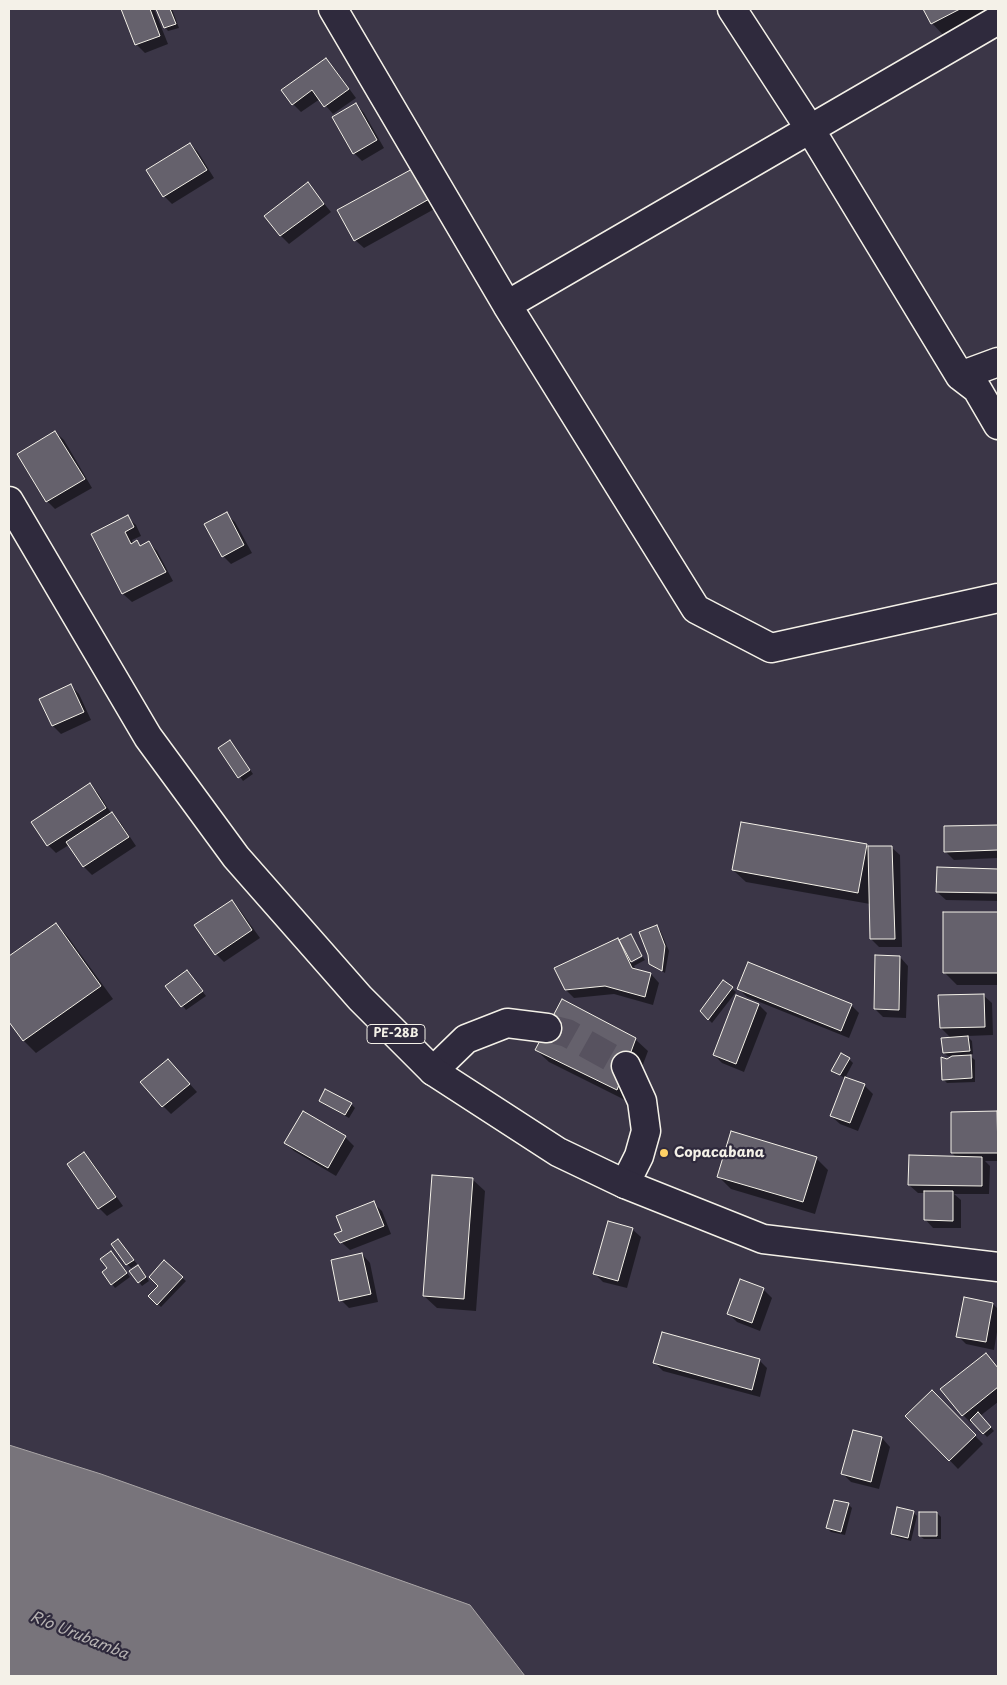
<!DOCTYPE html>
<meta charset="utf-8">
<style>
body{margin:0}
#map{position:relative;width:1007px;height:1685px;overflow:hidden;background:#3b3647;font-family:"Playpen Sans",sans-serif}
canvas{display:block}
.frame{position:absolute;inset:0;border:10px solid #f4f1e8;pointer-events:none}
</style>
<div id="map">
<canvas width="1007" height="1685"></canvas>
<div class="frame"></div>
</div>
<script>
const context = document.querySelector('canvas').getContext('2d');
context.lineJoin = 'round';
function fillPath(path, color) { context.fillStyle = color; context.fill(path, 'evenodd'); }
const shape = rows => new Path2D(rows.map(r => 'M' + r).join(''));
function stroke(path, color, width, dash) { context.strokeStyle = color; context.lineWidth = width; context.lineCap = dash ? 'butt' : 'round'; context.setLineDash(dash || []); context.stroke(path); }
function drawText(font, color, halo, rows, align = 'center') {
  context.font = font + ' "Playpen Sans",sans-serif'; context.lineWidth = 4.5; context.setLineDash([]); context.textBaseline = 'middle'; context.strokeStyle = halo; context.fillStyle = color; for (const [text, x, y, turn = 0] of rows) {
    context.save(); context.translate(x, y); context.rotate((+turn || 0) * Math.PI / 180); context.textAlign = isNaN(turn) ? turn : align; if (halo) context.strokeText(text, 0, 0); context.fillText(text, 0, 0); context.restore();
  }
}
const water = shape([
 [9,1445,101,1474,470,1605,525,1676,9,1676,9,1445]
]);
const shadow = shape([
 [123,9,154,9,168,44,145,53,136,44],
 [158,9,172,9,179,28,168,31,165,27],
 [924,9,989,9,990,12,944,36,932,23],
 [326,59,334,68,356,98,333,114,320,99,301,112,293,104],
 [356,104,364,113,384,148,362,161,354,153],
 [190,144,198,152,214,178,172,204,164,196],
 [413,170,438,207,364,248,355,240],
 [308,184,331,212,289,244,281,236],
 [55,432,64,440,92,488,55,509,47,501],
 [226,514,235,522,252,553,231,564,223,556],
 [127,517,136,525,141,536,132,540,134,544,137,542,142,547,149,543,157,551,173,581,132,602,123,594,93,535],
 [71,686,79,694,91,720,61,734,53,726,41,699],
 [230,741,253,774,243,781,220,748],
 [90,785,98,793,111,813,120,822,136,846,92,875,84,867,69,845,56,853,48,845],
 [742,823,867,846,869,848,891,847,900,855,902,947,879,947,871,939,870,904,746,882,733,870],
 [998,826,998,858,954,860,945,851,945,827],
 [938,869,998,870,998,901,946,900,937,892],
 [232,902,240,910,260,938,224,962,216,954],
 [998,913,998,985,957,985,945,973,944,914],
 [56,924,68,937,113,999,36,1053,24,1041,9,1020,9,958],
 [656,926,660,930,669,951,665,973,650,963],
 [631,936,634,940,642,955,632,960,632,963,643,957,645,960,634,966,637,971,651,974,659,983,653,1005,614,994,574,998,566,990,619,941],
 [900,957,908,966,906,1018,883,1017,875,1009],
 [190,975,206,996,186,1010,167,986],
 [724,982,736,992,712,1023,708,1019],
 [739,989,851,1005,859,1013,849,1038,747,997],
 [983,995,992,1003,993,1035,967,1036,972,1041,973,1054,969,1055,975,1060,975,1082,947,1083,943,1079,947,1060,955,1056,948,1056,944,1053,951,1038,941,1028],
 [737,996,759,1005,767,1013,744,1072,722,1063,714,1055],
 [635,1039,648,1051,629,1102,549,1062,536,1050],
 [849,1059,853,1063,845,1078,864,1085,873,1094,858,1131,840,1124,831,1116,846,1079,832,1070],
 [168,1060,197,1092,171,1114,163,1106],
 [326,1091,351,1104,355,1108,349,1118,324,1104,320,1101],
 [303,1113,345,1137,354,1146,336,1176,294,1151,285,1143],
 [997,1113,998,1114,998,1161,985,1161,990,1166,989,1194,954,1194,961,1200,961,1228,933,1228,925,1219,925,1193,918,1193,909,1185,957,1158,952,1153],
 [84,1154,92,1162,123,1206,107,1216,99,1208],
 [816,1158,828,1170,815,1214,731,1189,719,1177],
 [472,1179,485,1191,476,1311,437,1308,424,1296],
 [373,1203,382,1211,391,1234,350,1250,341,1242,343,1231],
 [632,1229,641,1237,627,1288,603,1282,595,1274],
 [118,1240,137,1264,131,1268,127,1264],
 [362,1254,370,1263,378,1302,349,1308,341,1300],
 [115,1256,130,1277,115,1288,112,1284],
 [164,1262,186,1281,161,1307,150,1296,159,1286],
 [142,1270,149,1281,142,1286,139,1282],
 [740,1281,764,1290,772,1298,760,1331,737,1322,729,1314],
 [993,1304,998,1309,998,1326,994,1350,966,1344,958,1336],
 [986,1354,998,1367,998,1402,980,1416,994,1431,987,1437,973,1422,971,1423,963,1415],
 [759,1360,767,1368,760,1397,663,1371,655,1363],
 [932,1392,983,1444,958,1469,907,1416],
 [854,1431,882,1438,890,1447,879,1489,851,1482,843,1474],
 [848,1504,852,1508,845,1535,831,1532,827,1528],
 [913,1512,917,1516,911,1541,896,1537,892,1533],
 [937,1513,941,1517,941,1539,924,1539,920,1536]
]);
const building = shape([
 [121,9,150,9,160,36,135,45,121,9],
 [156,9,170,9,176,24,164,28,156,9],
 [923,9,960,9,931,24,923,9],
 [326,58,349,89,324,107,312,90,292,105,281,90,326,58],
 [356,103,377,140,353,154,332,117,356,103],
 [190,143,207,170,163,197,146,170,190,143],
 [414,168,431,198,354,241,337,210,414,168],
 [308,182,324,204,280,236,264,216,308,182],
 [55,431,85,479,46,502,17,454,55,431],
 [227,512,244,545,222,557,204,524,227,512],
 [128,515,134,527,125,532,131,544,137,540,140,546,149,541,166,572,122,594,91,534,128,515],
 [71,684,84,712,52,726,39,699,71,684],
 [230,740,250,770,238,778,218,748,230,740],
 [90,783,106,808,47,846,31,822,90,783],
 [112,812,129,837,83,867,66,842,112,812],
 [741,822,867,844,858,893,732,870,741,822],
 [998,825,998,850,944,852,944,826,998,825],
 [868,846,892,846,895,939,870,939,868,846],
 [937,867,998,869,998,893,936,892,937,867],
 [232,900,252,930,215,955,194,925,232,900],
 [943,912,998,912,998,973,943,973,943,912],
 [56,923,101,986,23,1041,9,1022,9,956,56,923],
 [657,925,665,946,662,971,649,964,648,955,639,932,657,925],
 [631,934,642,956,631,962,619,940,631,934],
 [618,938,632,968,651,973,645,997,605,986,565,990,554,968,618,938],
 [875,955,900,956,899,1010,874,1009,875,955],
 [748,962,852,1004,841,1031,737,989,748,962],
 [187,970,203,991,181,1007,165,986,187,970],
 [723,980,733,987,708,1020,700,1011,723,980],
 [984,994,985,1027,940,1028,938,995,984,994],
 [736,995,759,1004,736,1064,713,1055,736,995],
 [562,999,636,1038,617,1090,535,1050,562,999],
 [968,1036,970,1051,943,1053,941,1038,968,1036],
 [841,1053,850,1058,840,1075,831,1071,841,1053],
 [971,1055,972,1078,942,1080,941,1057,947,1059,952,1056,971,1055],
 [168,1059,190,1084,162,1107,140,1082,168,1059],
 [845,1077,865,1084,850,1123,830,1116,845,1077],
 [325,1089,352,1103,345,1115,319,1101,325,1089],
 [303,1111,346,1136,328,1168,284,1143,303,1111],
 [997,1111,998,1153,951,1153,951,1112,997,1111],
 [731,1131,817,1157,803,1202,717,1177,731,1131],
 [84,1152,116,1197,98,1209,67,1164,84,1152],
 [909,1155,982,1157,982,1186,908,1185,909,1155],
 [432,1175,473,1178,464,1299,423,1296,432,1175],
 [924,1191,953,1191,953,1221,924,1220,924,1191],
 [374,1201,384,1226,340,1243,334,1234,342,1231,336,1216,374,1201],
 [608,1221,633,1228,618,1281,593,1274,608,1221],
 [118,1239,134,1260,126,1265,111,1244,118,1239],
 [111,1251,127,1273,111,1285,102,1272,107,1268,100,1259,111,1251],
 [362,1253,371,1294,339,1301,331,1260,362,1253],
 [164,1260,183,1277,157,1305,148,1296,158,1286,149,1277,164,1260],
 [138,1265,146,1277,138,1283,129,1271,138,1265],
 [740,1279,764,1288,752,1323,727,1314,740,1279],
 [964,1297,993,1303,986,1342,956,1337,964,1297],
 [662,1332,760,1359,752,1390,653,1363,662,1332],
 [986,1353,998,1368,998,1387,962,1416,940,1389,986,1353],
 [932,1390,976,1435,949,1461,905,1416,932,1390],
 [978,1412,991,1427,983,1434,970,1420,978,1412],
 [853,1430,882,1437,871,1482,841,1474,853,1430],
 [834,1500,849,1503,841,1532,826,1528,834,1500],
 [897,1507,914,1511,908,1538,891,1534,897,1507],
 [919,1512,937,1512,937,1536,919,1536,919,1512]
]);
const minorTunnel = shape([
 [547,1028,567,1033,626,1066]
]);
const minor = shape([
 [333,9,507,305,696,609,771,648,998,598],
 [732,9,810,129,960,376,998,362],
 [507,305,998,20],
 [960,376,977,389,998,425],
 [433,1071,466,1039,507,1023,547,1028],
 [625,1184,639,1156,646,1131,642,1101,626,1066]
]);
const highway = shape([
 [9,501,148,737,236,857,360,998,433,1071,558,1152,625,1184,763,1239,998,1267]
]);
const markers = [
 [664,1153,5,"#ffd166"]
];
const shields = [
 [396,1034,58]
];
const shieldNames = [
 ["PE-28B",396,1034]
];
const poiNames = [
 ["Copacabana",674,1153]
];
const waterNames = [
 ["Río Urubamba",79,1636,22]
];
fillPath(water, '#78747b');
stroke(water, '#aaa6a7', 1);
fillPath(shadow, '#0007');
fillPath(building, '#65616c');
stroke(building, '#f4f1e8', 1);
stroke(minorTunnel, '#57525f', 28, [28, 14]);
stroke(minor, '#f4f1e8', 31);
stroke(highway, '#f4f1e8', 31);
stroke(minor, '#2f2a3d', 28);
stroke(highway, '#2f2a3d', 28);
for (const [x, y, r, color] of markers) { const dot = new Path2D(); dot.arc(x, y, r, 0, 2 * Math.PI); context.fillStyle = color; context.fill(dot); stroke(dot, '#2f2a3d', 2); }
for (const [x, y, w] of shields) { const box = new Path2D(); box.roundRect(x - w / 2, y - 9.5, w, 19, 4); context.fillStyle = '#2f2a3d'; context.fill(box); stroke(box, '#f4f1e8', 1); }
drawText('bold 12px', '#f4f1e8', null, shieldNames);
drawText('bold 14px', '#f4f1e8', '#2f2a3d', poiNames, 'left');
drawText('italic 15px', '#b6b2b2', '#2f2a3d', waterNames);
</script>
